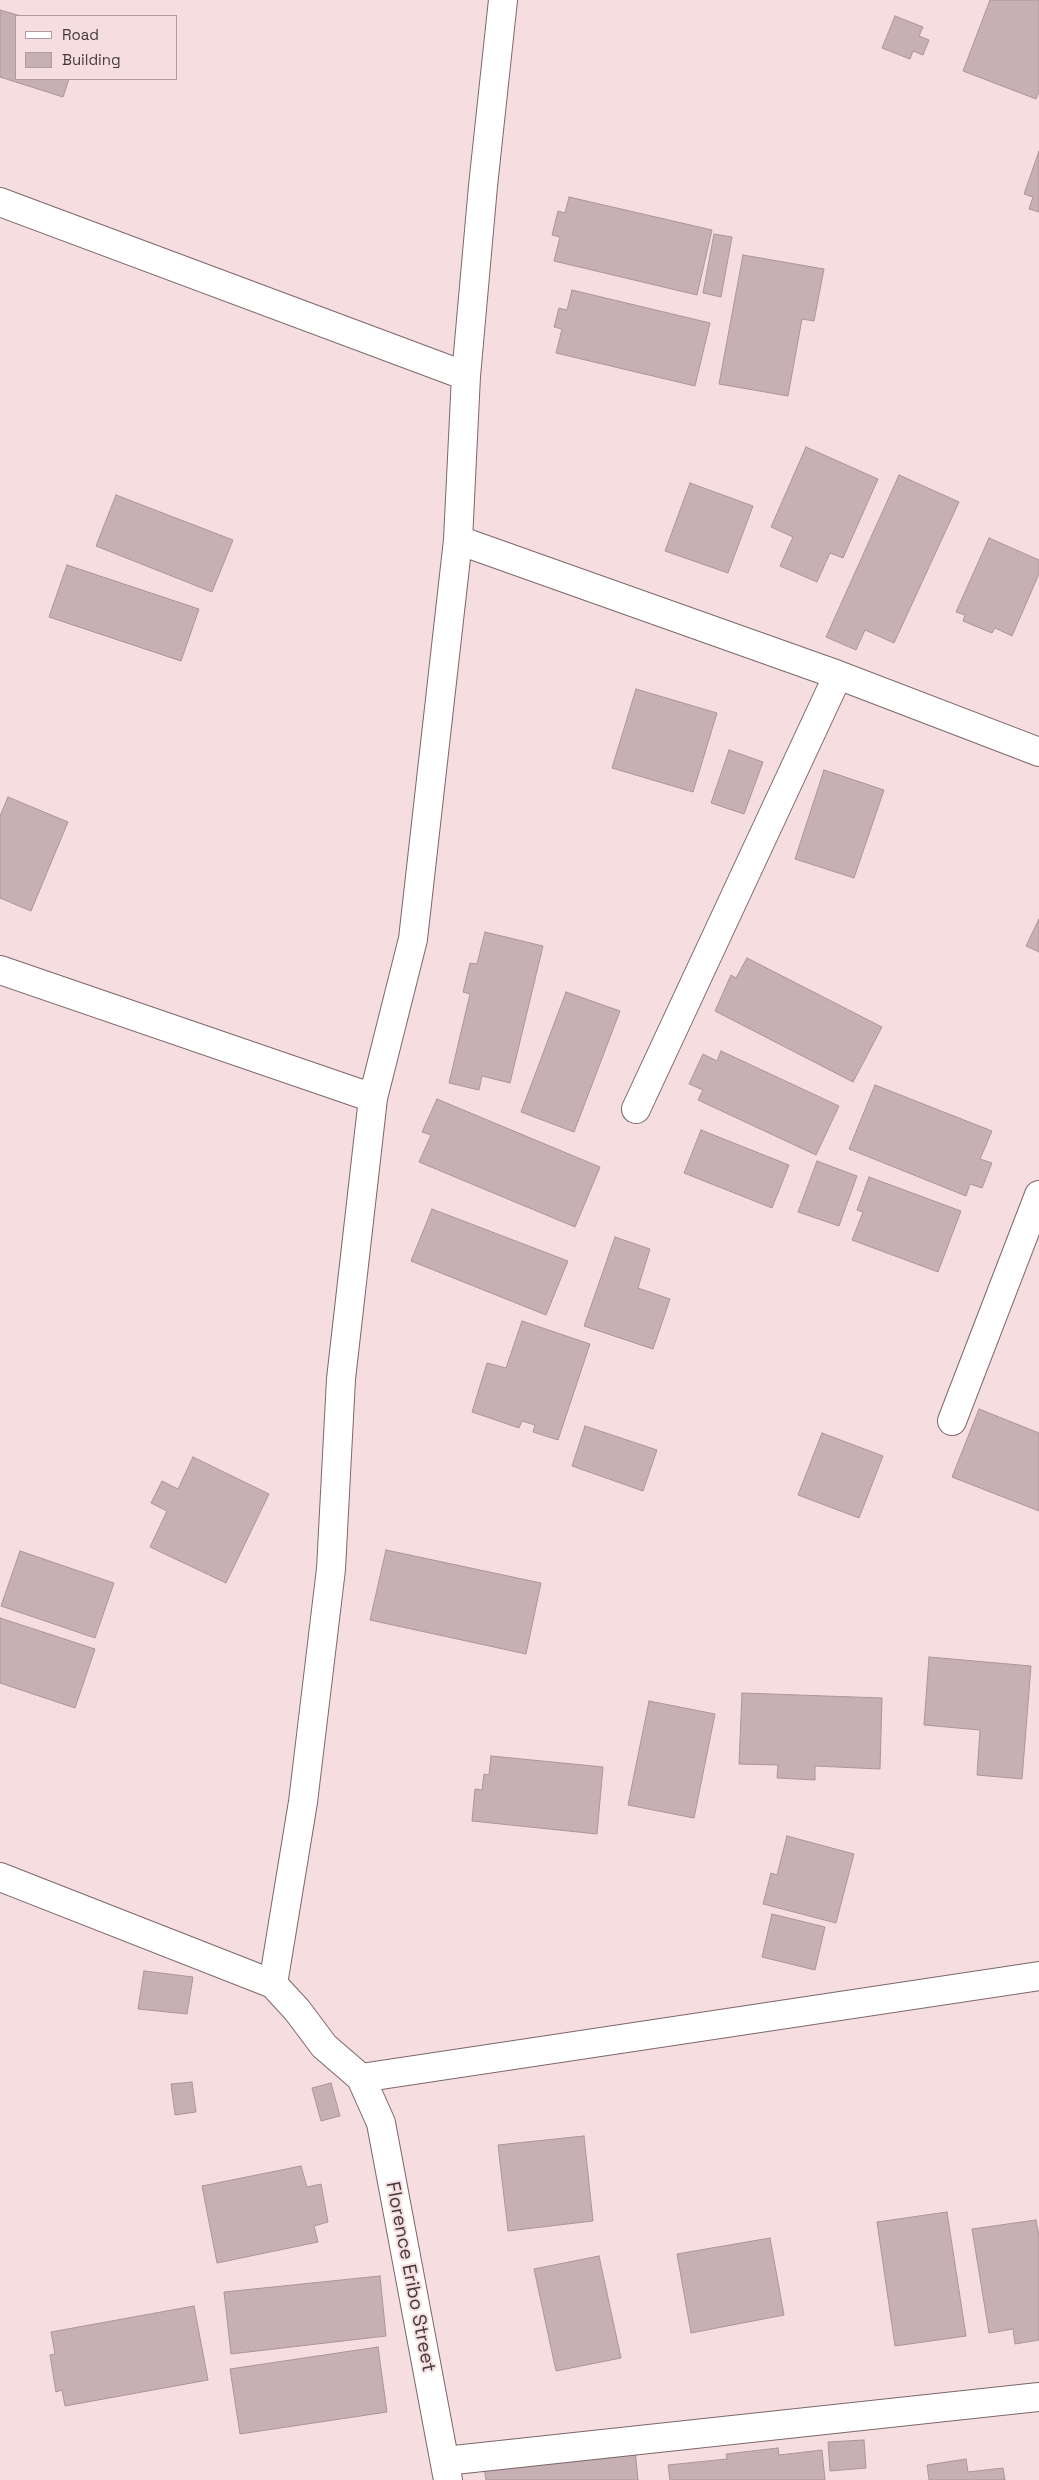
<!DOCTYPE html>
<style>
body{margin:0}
#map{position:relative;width:1039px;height:2480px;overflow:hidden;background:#f5dde0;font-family:"Space Grotesk",sans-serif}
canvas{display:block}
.legend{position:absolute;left:15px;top:15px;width:162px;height:65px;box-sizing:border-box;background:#f5dde0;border:1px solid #ae9c9e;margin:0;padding:6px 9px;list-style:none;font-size:15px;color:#433a3b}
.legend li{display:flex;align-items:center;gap:10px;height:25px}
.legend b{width:25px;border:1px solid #ae9c9e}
</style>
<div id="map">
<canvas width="1039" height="2480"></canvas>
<ul class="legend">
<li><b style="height:6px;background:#fff"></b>Road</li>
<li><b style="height:14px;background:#c7b0b3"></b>Building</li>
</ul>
</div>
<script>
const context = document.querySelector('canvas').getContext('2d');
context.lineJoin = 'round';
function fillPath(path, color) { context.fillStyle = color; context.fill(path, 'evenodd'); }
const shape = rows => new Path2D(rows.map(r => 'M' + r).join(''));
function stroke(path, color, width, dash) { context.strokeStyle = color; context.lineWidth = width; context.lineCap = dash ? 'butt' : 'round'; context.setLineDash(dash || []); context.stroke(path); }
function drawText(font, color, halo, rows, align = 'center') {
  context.font = font + ' "Space Grotesk",sans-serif'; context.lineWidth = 4; context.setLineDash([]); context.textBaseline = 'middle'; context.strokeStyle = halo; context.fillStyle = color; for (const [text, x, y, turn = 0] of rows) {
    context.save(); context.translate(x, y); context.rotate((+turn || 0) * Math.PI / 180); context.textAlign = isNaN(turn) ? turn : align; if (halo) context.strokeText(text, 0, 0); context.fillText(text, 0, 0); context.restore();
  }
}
const building = shape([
 [990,0,1039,0,1039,92,1036,99,963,71,990,0],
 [0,10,21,16,16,16,16,79,69,79,63,97,0,77,0,10],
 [895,16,923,27,919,36,929,40,923,55,913,51,910,59,882,48,895,16],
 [1039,151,1039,212,1029,209,1033,197,1024,194,1039,151],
 [569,197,712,230,697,295,554,261,560,237,552,235,558,211,565,213,569,197],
 [714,234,732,237,721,297,703,293,714,234],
 [743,255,824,269,814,321,802,319,788,396,719,384,743,255],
 [572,290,710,323,695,386,556,353,562,329,554,327,559,308,567,310,572,290],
 [806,447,878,479,843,558,830,553,817,582,780,566,793,537,771,527,806,447],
 [899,475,959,502,894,643,865,630,856,650,826,637,899,475],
 [690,483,753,506,728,573,665,551,690,483],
 [116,495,233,540,212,592,96,546,116,495],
 [989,538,1039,560,1039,574,1012,636,995,628,992,633,963,621,965,615,956,612,989,538],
 [67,565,199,609,181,661,49,617,67,565],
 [636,689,717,713,693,792,612,768,636,689],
 [729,750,763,762,744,814,711,803,729,750],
 [824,770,884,790,854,878,795,859,824,770],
 [8,797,68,822,31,911,0,898,0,816,8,797],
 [1039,919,1039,952,1026,946,1039,919],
 [485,932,543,946,510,1083,482,1076,479,1090,449,1083,470,994,463,992,470,963,477,964,485,932],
 [747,958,882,1027,853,1082,715,1011,731,975,736,978,747,958],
 [566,992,620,1011,574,1132,521,1112,566,992],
 [721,1051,839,1106,816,1155,698,1100,703,1090,689,1084,703,1054,717,1061,721,1051],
 [875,1085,992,1131,980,1159,992,1163,982,1188,970,1184,966,1196,849,1149,875,1085],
 [437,1099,600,1167,575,1227,419,1162,431,1135,422,1132,437,1099],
 [701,1130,789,1165,772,1208,684,1173,701,1130],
 [817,1161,857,1176,839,1226,798,1212,817,1161],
 [869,1177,961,1211,938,1272,852,1240,863,1212,857,1210,869,1177],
 [432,1209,568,1261,546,1315,411,1261,432,1209],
 [615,1237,650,1249,638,1288,670,1299,653,1349,584,1326,615,1237],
 [522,1321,590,1344,558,1440,533,1432,535,1425,522,1421,519,1428,472,1412,487,1363,506,1368,522,1321],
 [979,1409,1039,1433,1039,1511,952,1477,979,1409],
 [585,1426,657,1450,643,1491,572,1466,585,1426],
 [822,1433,883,1456,859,1518,798,1495,822,1433],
 [193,1457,269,1494,226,1583,150,1547,167,1511,151,1503,162,1481,178,1489,193,1457],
 [386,1550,541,1583,526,1654,370,1620,386,1550],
 [20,1551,114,1583,95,1638,1,1606,20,1551],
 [0,1618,95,1649,75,1708,0,1683,0,1618],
 [929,1657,1031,1666,1022,1779,977,1775,980,1730,924,1725,929,1657],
 [742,1693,882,1698,880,1769,815,1766,815,1780,777,1778,778,1765,739,1764,742,1693],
 [649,1701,715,1714,694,1818,628,1805,649,1701],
 [491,1756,603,1767,597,1834,472,1821,475,1789,482,1790,484,1774,489,1775,491,1756],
 [787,1836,854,1854,836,1923,763,1904,771,1873,777,1875,787,1836],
 [772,1914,825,1927,815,1970,762,1957,772,1914],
 [144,1971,193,1977,187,2014,138,2009,144,1971],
 [192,2082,196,2112,175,2115,171,2084,192,2082],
 [331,2083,340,2116,321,2121,312,2088,331,2083],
 [584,2136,593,2221,508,2231,498,2145,584,2136],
 [301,2166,307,2187,321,2184,328,2222,314,2226,318,2242,217,2263,202,2186,301,2166],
 [947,2212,966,2336,895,2346,877,2222,947,2212],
 [1036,2220,1039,2236,1039,2340,1015,2344,1013,2329,989,2333,972,2229,1036,2220],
 [770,2238,784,2315,691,2333,677,2254,770,2238],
 [599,2256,621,2358,556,2371,534,2269,599,2256],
 [380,2276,386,2336,231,2354,224,2292,380,2276],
 [194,2306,208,2380,65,2406,62,2390,56,2392,50,2355,55,2354,51,2332,194,2306],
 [378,2347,387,2412,240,2434,230,2369,378,2347],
 [864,2440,866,2468,830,2471,828,2442,864,2440],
 [778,2448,779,2455,822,2450,825,2480,670,2480,668,2465,727,2459,726,2454,778,2448],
 [635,2449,638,2480,486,2480,484,2467,635,2449],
 [966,2459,968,2472,1003,2468,1005,2480,929,2480,927,2465,966,2459]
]);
const minor = shape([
 [0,202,466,376],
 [458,540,838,675,1039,752],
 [0,970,373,1098],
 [636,1109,838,675],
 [952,1421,1039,1195],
 [0,1877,273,1984],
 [361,2078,1039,1976],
 [445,2461,1039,2397],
 [448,2480,381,2123,361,2078,324,2046,297,2010,273,1984,303,1802,331,1569,341,1379,373,1098,413,939,458,540,466,376,483,186,503,0]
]);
const streetNames = [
 ["Florence Eribo Street",410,2277,79]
];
fillPath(building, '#c7b0b3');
stroke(building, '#ac9598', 1);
stroke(minor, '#7d676a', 30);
stroke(minor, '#fff', 28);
drawText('19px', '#433a3b', '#f5dde0', streetNames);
</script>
